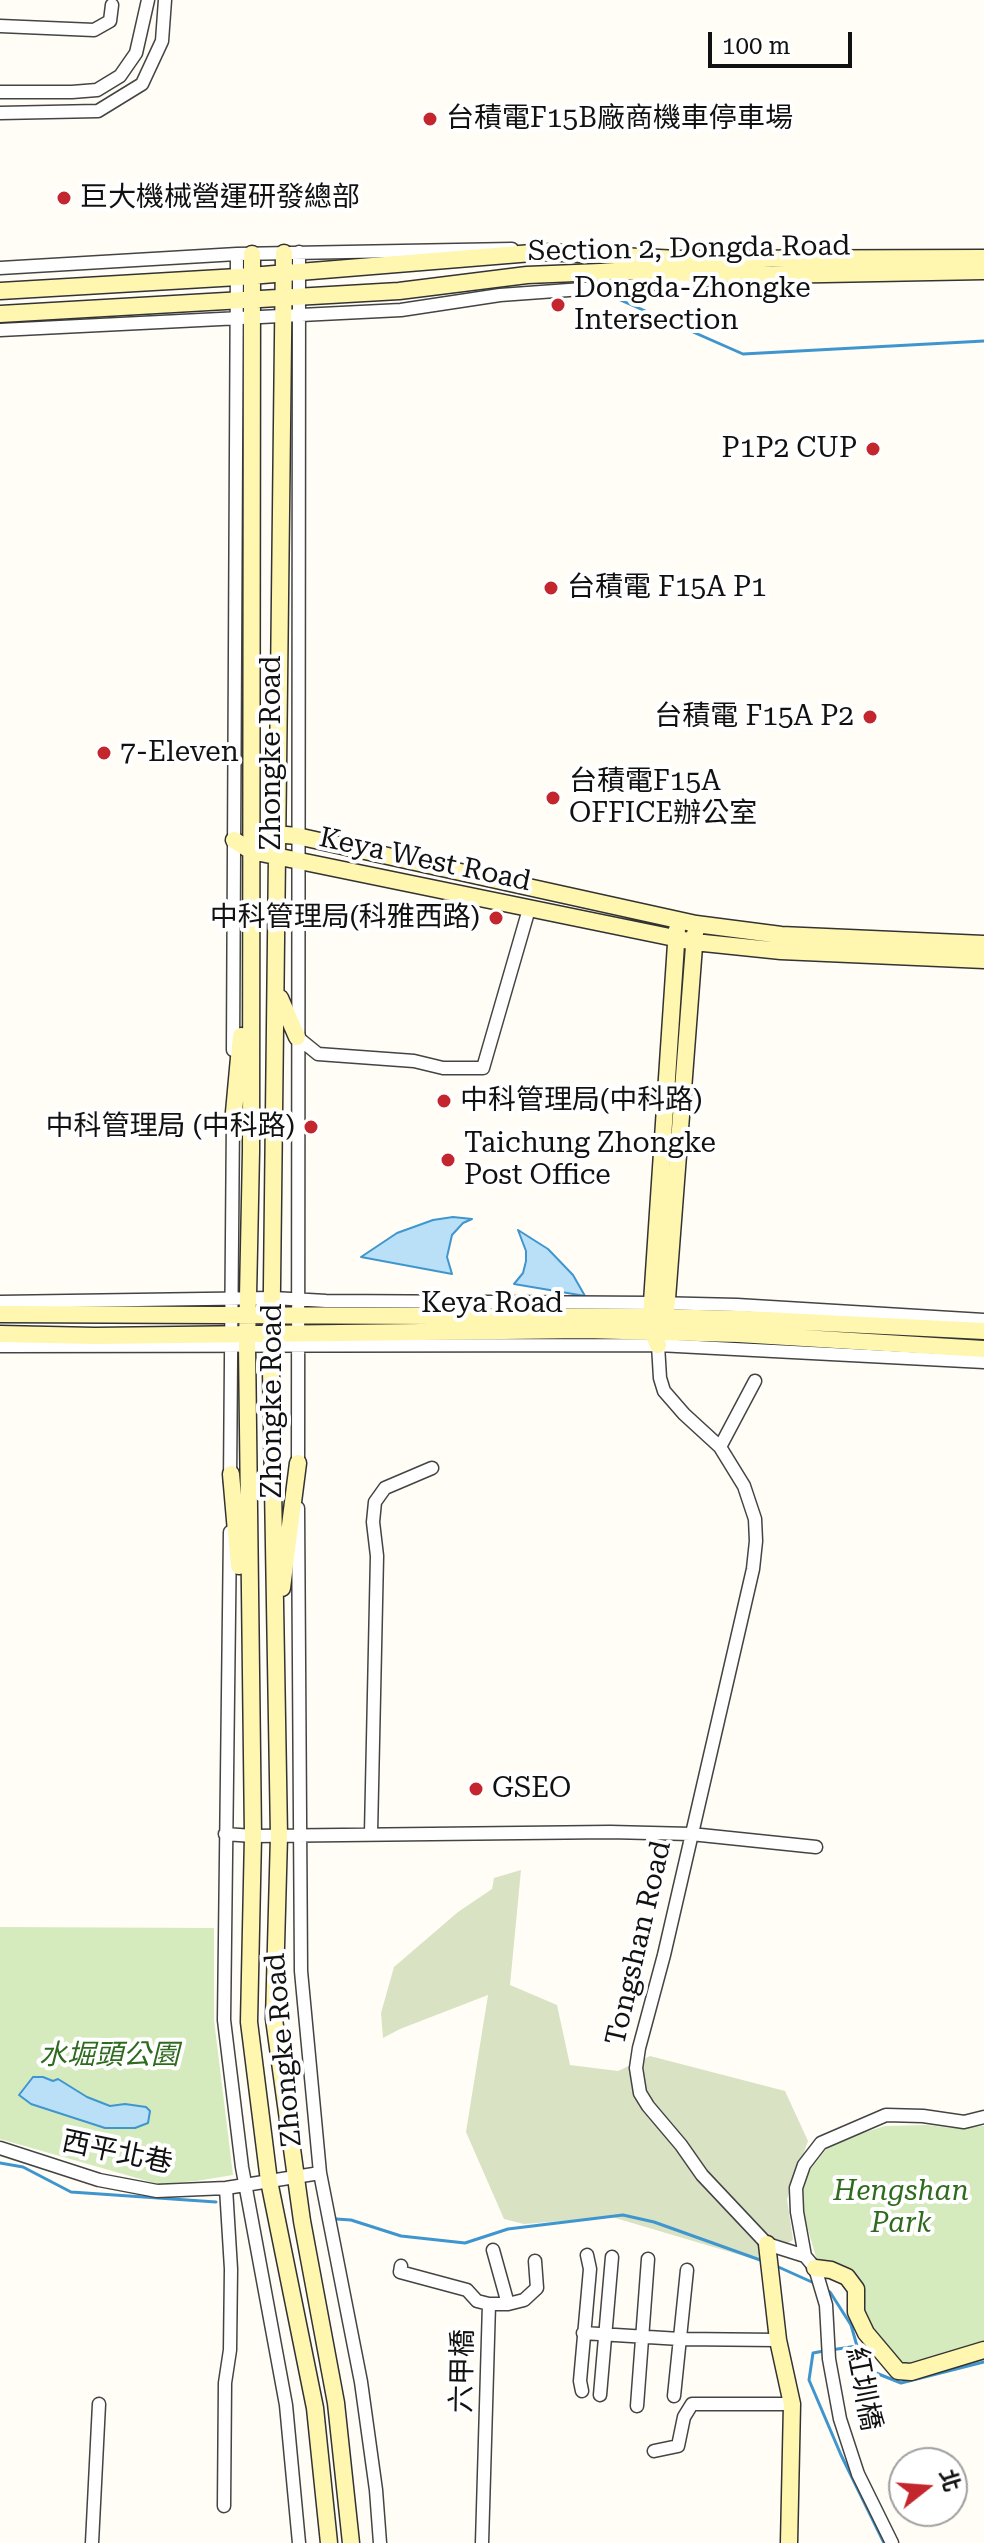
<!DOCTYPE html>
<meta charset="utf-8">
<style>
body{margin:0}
#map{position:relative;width:984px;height:2543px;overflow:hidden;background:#fffdf5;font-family:"Roboto Serif","Noto Sans TC",serif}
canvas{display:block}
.north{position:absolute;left:888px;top:2447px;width:80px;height:80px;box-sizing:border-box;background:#fff;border:2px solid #a0a0a0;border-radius:50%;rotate:73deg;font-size:22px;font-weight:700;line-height:32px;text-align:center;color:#111}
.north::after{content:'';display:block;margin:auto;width:28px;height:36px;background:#c4262e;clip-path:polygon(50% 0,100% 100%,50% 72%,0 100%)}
.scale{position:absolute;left:708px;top:32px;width:144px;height:36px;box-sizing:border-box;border:4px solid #111;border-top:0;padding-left:10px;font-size:24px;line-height:28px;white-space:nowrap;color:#111;-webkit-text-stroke:6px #fff;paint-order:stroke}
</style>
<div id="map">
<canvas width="984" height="2543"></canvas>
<div class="north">北</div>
<div class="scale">100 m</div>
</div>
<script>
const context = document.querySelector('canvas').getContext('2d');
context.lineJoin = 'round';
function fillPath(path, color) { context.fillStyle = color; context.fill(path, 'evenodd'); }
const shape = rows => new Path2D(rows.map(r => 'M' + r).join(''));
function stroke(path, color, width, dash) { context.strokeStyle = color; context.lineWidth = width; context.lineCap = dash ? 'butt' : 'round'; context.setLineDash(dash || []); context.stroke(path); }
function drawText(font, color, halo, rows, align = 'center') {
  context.font = font + ' "Roboto Serif","Noto Sans TC",serif'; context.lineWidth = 8; context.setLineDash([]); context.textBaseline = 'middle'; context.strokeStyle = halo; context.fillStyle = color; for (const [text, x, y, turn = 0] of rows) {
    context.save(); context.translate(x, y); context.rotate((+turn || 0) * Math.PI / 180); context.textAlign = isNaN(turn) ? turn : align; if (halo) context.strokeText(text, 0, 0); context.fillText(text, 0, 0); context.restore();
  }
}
const green = shape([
 [0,1927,214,1928,214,2020,233,2175,196,2181,158,2184,0,2139],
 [927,2125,951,2128,984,2126,984,2347,903,2367,866,2321,864,2313,865,2294,851,2275,818,2264,796,2188,828,2147,850,2137,885,2126]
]);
const cemetery = shape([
 [521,1870,510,1985,557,2005,570,2065,618,2071,650,2056,785,2091,808,2141,787,2199,793,2240,757,2260,612,2217,524,2224,504,2219,466,2132,488,1995,400,2029,383,2038,381,2013,394,1967,458,1912,492,1889,494,1878]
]);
const water = shape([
 [453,1217,472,1219,463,1223,452,1235,447,1257,452,1274,361,1257,397,1233,433,1220,453,1217],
 [518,1230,548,1249,573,1275,585,1296,514,1284,523,1273,526,1261,526,1251,518,1230],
 [33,2077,43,2077,53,2081,58,2079,87,2097,110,2106,125,2104,146,2107,150,2111,148,2123,135,2128,105,2128,31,2104,19,2095,33,2077]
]);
const stream = shape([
 [609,295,743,354,984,341],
 [0,2163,23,2167,71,2192,216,2202],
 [336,2219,351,2220,401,2236,465,2243,508,2229,623,2215,654,2222,763,2261],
 [774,2265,814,2283],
 [824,2289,830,2292,851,2325,857,2346],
 [831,2350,857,2346,871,2371,901,2383,984,2362],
 [824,2351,813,2353,809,2380,841,2455,884,2543]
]);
const street = shape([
 [0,26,94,30,110,21,112,5],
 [0,92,72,92,97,90,120,76,136,53,148,0],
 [0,113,98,111,142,84,162,41,165,0],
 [0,268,237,254,512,249],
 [0,330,401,310,500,295,707,280],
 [297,1037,318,1054,414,1061,443,1068,483,1068,529,909],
 [233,1050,237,254],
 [0,1302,273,1298,326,1301,653,1303,737,1305,984,1320],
 [658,1345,660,1378,664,1391,684,1414,720,1447,744,1486,755,1519,756,1541,753,1569,664,1955,639,2048,636,2068,640,2093,648,2106,681,2145,702,2175,767,2244,805,2256,815,2268,826,2305,829,2359,840,2419,858,2474,892,2543],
 [0,1346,658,1345,984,1362],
 [720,1447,755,1381],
 [298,1470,299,252],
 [230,1482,233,1116],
 [298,1508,301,1971,320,2173,361,2382,376,2490,380,2543],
 [230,1532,224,2020,242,2167,286,2405,299,2543],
 [371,1833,377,1556,373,1522,375,1502,385,1488,432,1468],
 [225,1834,253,1836,610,1832,691,1834,816,1847],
 [0,2148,99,2180,157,2191,226,2188,320,2173],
 [493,2250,508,2304],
 [805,2256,797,2212,796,2188,804,2165,821,2143,886,2115,923,2116,964,2122,984,2117],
 [401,2266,400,2272,467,2290,477,2301,489,2304,482,2543],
 [489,2304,508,2304,524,2300,537,2288,535,2261],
 [583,2333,680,2339,778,2340],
 [582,2391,580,2381,590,2269,587,2255],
 [600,2395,612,2257],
 [674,2396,687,2270],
 [637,2406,648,2259],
 [654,2451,678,2446,684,2417,692,2404,792,2404],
 [224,2506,225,2383,230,2350,231,2269,226,2188],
 [92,2543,99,2404]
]);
const secondary = shape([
 [284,253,271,1370,279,1836,274,2019,302,2221,336,2403,351,2543],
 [252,254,251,1152,247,1345,253,1836,249,2022,269,2181,315,2408,329,2543],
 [0,291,238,277,544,252,678,259,984,258],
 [0,314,399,291,527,275,625,271,772,275,984,271],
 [264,833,297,836,696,924,781,935,984,944],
 [234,840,251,851,694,942,781,951,984,960],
 [280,998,297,1037],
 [233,1123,241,1036],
 [0,1314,651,1317,745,1319,984,1331],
 [665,1325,695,933],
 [0,1334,95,1336,585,1330,738,1334,984,1349],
 [658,1345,652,1332,651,1317,677,929],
 [231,1474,239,1566],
 [282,1588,298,1463],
 [767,2244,778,2340,792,2404,789,2543],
 [815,2268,831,2270,847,2277,856,2289,856,2312,866,2333,898,2371,911,2372,984,2350]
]);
const markers = [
 [430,119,8,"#c4262e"],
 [64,198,8,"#c4262e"],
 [558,305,8,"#c4262e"],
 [873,449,8,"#c4262e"],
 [551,588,8,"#c4262e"],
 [870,717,8,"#c4262e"],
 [104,753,8,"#c4262e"],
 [553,798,8,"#c4262e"],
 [496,918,8,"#c4262e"],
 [444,1101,8,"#c4262e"],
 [311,1127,8,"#c4262e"],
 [448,1160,8,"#c4262e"],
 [476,1789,8,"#c4262e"]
];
const poiNames = [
 ["台積電F15B廠商機車停車場",446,119],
 ["巨大機械營運研發總部",80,198],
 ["Dongda-Zhongke",574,289],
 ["Intersection",574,321],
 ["P1P2 CUP",857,449,"right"],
 ["台積電 F15A P1",567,588],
 ["台積電 F15A P2",854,717,"right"],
 ["7-Eleven",120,753],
 ["台積電F15A",569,782],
 ["OFFICE辦公室",569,814],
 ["中科管理局(科雅西路)",480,918,"right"],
 ["中科管理局(中科路)",460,1101],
 ["中科管理局 (中科路)",295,1127,"right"],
 ["Taichung Zhongke",464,1144],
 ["Post Office",464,1176],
 ["GSEO",492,1789]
];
const streetNames = [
 ["Section 2, Dongda Road",689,249,-1],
 ["Zhongke Road",272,753,-90],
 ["Keya West Road",425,860,12],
 ["Keya Road",492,1304],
 ["Zhongke Road",273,1401,-90],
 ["Tongshan Road",639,1943,-77],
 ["Zhongke Road",284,2050,-95],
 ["西平北巷",117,2153,12],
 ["六甲橋",463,2371,-89],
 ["紅圳橋",863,2389,79]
];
const parkNames = [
 ["水堀頭公園",109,2056],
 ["Hengshan",901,2192],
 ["Park",901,2224]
];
fillPath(green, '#d5ebbd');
fillPath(cemetery, '#d9e3c4');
fillPath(water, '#b9e0f7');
stroke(water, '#3f96cf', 2);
stroke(stream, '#3f96cf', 3);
stroke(street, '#444', 15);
stroke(secondary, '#333', 19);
stroke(street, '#fff', 12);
stroke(secondary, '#fff6b0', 16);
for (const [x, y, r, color] of markers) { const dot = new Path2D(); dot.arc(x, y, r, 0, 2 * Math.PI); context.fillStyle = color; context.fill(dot); stroke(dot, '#fff', 3); }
drawText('28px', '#111', '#fff', poiNames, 'left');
drawText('28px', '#111', '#fff', streetNames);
drawText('italic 28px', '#2f6b1f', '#fff', parkNames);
</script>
